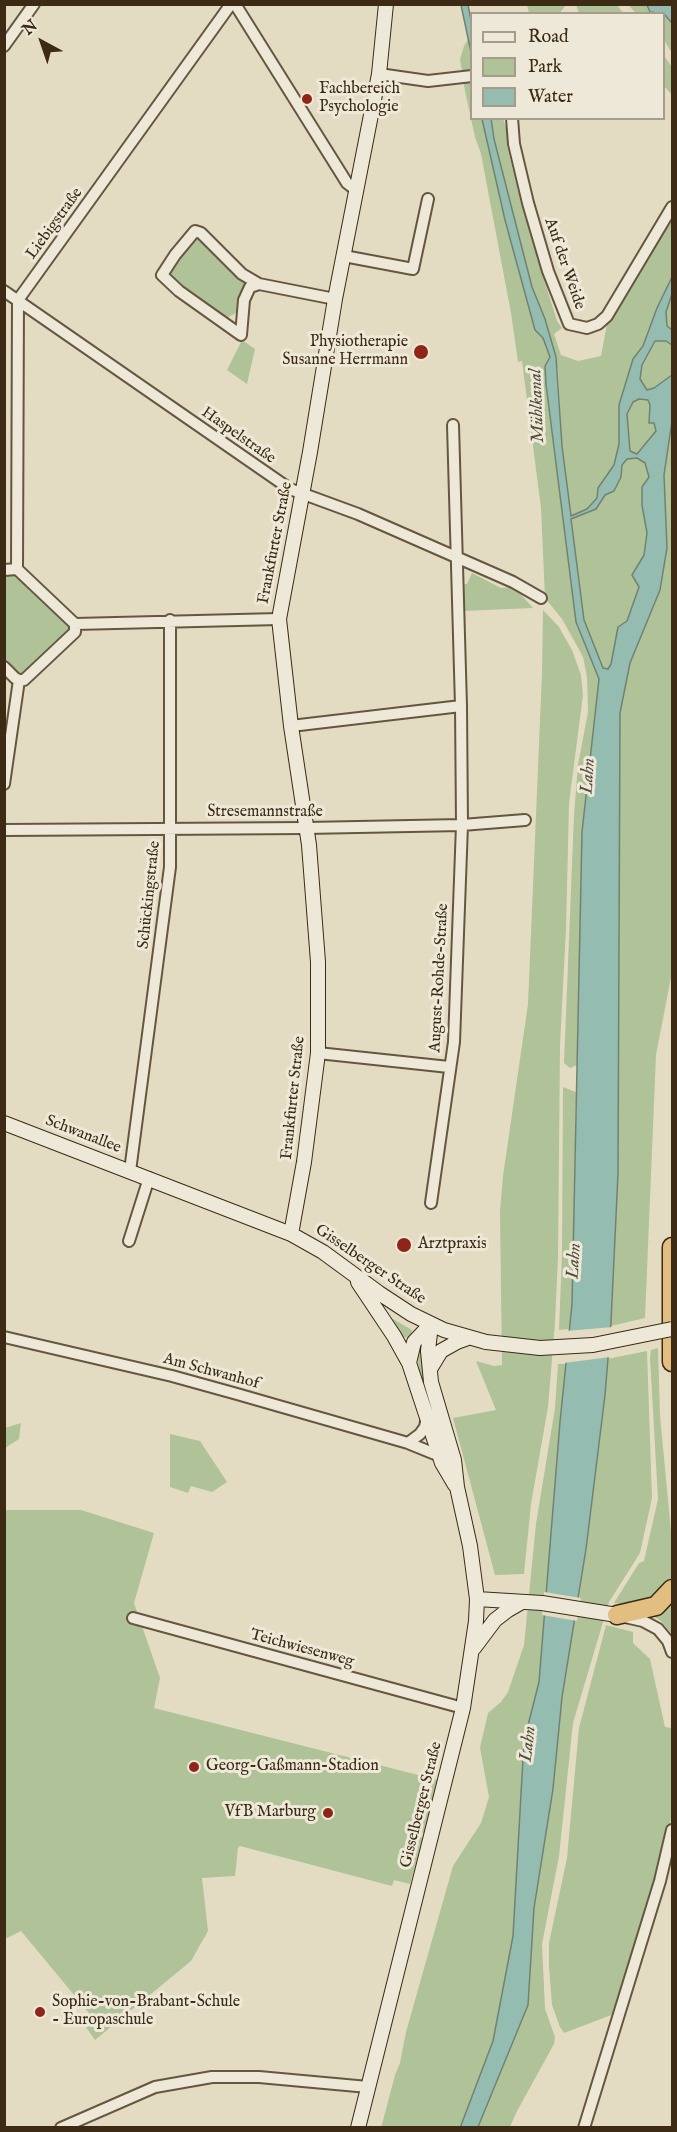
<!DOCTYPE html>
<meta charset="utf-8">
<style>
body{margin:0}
#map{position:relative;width:677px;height:2132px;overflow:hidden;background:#e4dcc2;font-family:"IM FELL English",serif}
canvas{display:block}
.frame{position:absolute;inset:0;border:6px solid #3c2a14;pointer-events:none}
.legend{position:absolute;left:470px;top:12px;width:195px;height:108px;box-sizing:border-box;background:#ede8d7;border:2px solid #a69c89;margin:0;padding:8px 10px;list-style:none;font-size:18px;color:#3c2a14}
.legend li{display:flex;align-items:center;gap:12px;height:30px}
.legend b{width:30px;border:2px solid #a69c89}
.north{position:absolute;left:12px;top:12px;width:60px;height:60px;-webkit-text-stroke:4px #ede8d7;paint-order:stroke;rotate:320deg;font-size:16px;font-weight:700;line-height:24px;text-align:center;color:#3c2a14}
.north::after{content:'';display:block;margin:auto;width:21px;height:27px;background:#3c2a14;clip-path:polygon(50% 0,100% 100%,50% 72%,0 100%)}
</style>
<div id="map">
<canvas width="677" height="2132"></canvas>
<div class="frame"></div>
<ul class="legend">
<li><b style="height:8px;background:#ede8d7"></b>Road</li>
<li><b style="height:16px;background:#afc298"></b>Park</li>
<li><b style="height:16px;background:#95bcb1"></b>Water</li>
</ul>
<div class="north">N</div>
</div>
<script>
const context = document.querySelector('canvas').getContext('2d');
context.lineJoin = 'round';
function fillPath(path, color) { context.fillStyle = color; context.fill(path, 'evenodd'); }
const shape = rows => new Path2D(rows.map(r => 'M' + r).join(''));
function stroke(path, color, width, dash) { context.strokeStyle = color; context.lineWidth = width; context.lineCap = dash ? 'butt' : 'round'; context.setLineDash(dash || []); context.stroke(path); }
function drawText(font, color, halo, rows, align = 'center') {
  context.font = font + ' "IM FELL English",serif'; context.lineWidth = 6; context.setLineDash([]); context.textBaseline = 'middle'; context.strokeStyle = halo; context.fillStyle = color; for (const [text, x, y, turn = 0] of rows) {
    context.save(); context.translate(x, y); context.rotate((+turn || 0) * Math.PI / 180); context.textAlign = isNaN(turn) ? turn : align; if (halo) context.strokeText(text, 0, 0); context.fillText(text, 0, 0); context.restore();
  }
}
const green = shape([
 [527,5,527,4,566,5,559,14,529,13],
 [576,5,617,5,623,13,579,13],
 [628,5,647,5,650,12,661,13,636,13],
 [664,15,672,22,672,53,664,40],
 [469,38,472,52,472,118,482,119,505,220,535,330,543,338,550,357,546,384,576,622,599,679,582,832,577,1065,570,1068,564,1063,574,815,578,765,588,712,587,677,583,657,576,644,562,619,545,598,541,508,522,361,518,362,511,313,481,154,475,137,465,91,460,59,464,46],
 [664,56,672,67,672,95,664,86],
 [491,119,503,119,508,132,507,146,522,207,547,289,557,321,562,328,554,334,561,355,578,361,601,356,608,319,672,217,672,277,657,308,643,346,633,359,619,405,619,444,614,465,598,488,597,498,587,509,571,516,562,446,558,371,545,319,532,287,512,214,494,139],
 [202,235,250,282,242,288,237,312,224,320,174,284,170,271,192,238],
 [672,294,672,330,667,326,666,312],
 [242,340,255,349,247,384,227,370],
 [655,341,666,341,672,345,672,375,654,388,646,390,640,379,642,366],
 [639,399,648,400,651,405,649,411,650,423,654,423,656,431,637,454,630,451,627,414,633,402],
 [672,421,672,972,656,1055,645,1318,611,1326,618,1174,620,713,630,663,660,590,667,548,664,475],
 [627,458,637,458,645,462,649,477,642,487,642,505,647,533,644,555,632,575,639,587,611,664,609,669,603,668,584,620,571,518,588,513,605,495,614,491,621,477,622,465],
 [5,572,16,572,73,625,74,632,21,679,5,664],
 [472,573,501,588,514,587,533,608,462,611,461,584,467,584],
 [543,610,559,627,572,650,581,675,583,695,569,803,566,929,560,1045,558,1257,555,1323,548,1407,531,1504,524,1574,495,1575,453,1418,496,1410,476,1361,494,1366,502,1365,500,1211,503,1176,528,1004,542,673],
 [563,1087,576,1092,572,1304,569,1329,559,1330,562,1254],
 [386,1315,412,1330,410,1338,403,1337],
 [658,1348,660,1416,672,1542,672,1574,669,1584,658,1597,631,1605,614,1603,639,1563,644,1561,658,1499,650,1358,651,1350],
 [419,1349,423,1350,442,1436,439,1436,420,1379,418,1363],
 [647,1351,652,1498,640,1553,609,1602,573,1723,559,1856,542,1944,545,2009,555,2037,554,2044,516,2113,510,2127,478,2128,528,2005,534,1908,553,1789,562,1697,605,1395,607,1359],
 [558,1364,566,1364,560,1422,539,1682,524,1741,513,1936,493,2041,460,2127,381,2128,395,2075,400,2063,406,2032,453,1866,481,1823,489,1797,480,1748,488,1713,501,1702,508,1692,524,1645,536,1524,555,1408],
 [21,1423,19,1439,5,1448,5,1428],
 [170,1434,200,1441,227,1482,212,1492,191,1486,188,1493,170,1487],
 [5,1510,81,1510,154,1533,134,1603,160,1678,154,1708,438,1780,424,1833,408,1829,407,1833,423,1838,410,1884,394,1880,392,1886,240,1846,238,1848,235,1876,202,1878,208,1931,191,1961,95,2040,81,2020,89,2013,21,1931,5,1939],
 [672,1597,672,1634,661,1621,649,1613],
 [606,1625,633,1632,633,1643,650,1659,665,1727,671,1728,672,1814,662,1858,614,2014,564,2033,560,2027,552,2005,549,1967,549,1943,567,1858,579,1728]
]);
const water = shape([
 [461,5,468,5,471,20,471,52,461,5],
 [647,5,672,5,672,23,664,14,650,12,647,5],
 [491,118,494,139,532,287,545,319,556,357,562,446,571,516,587,509,597,498,598,488,614,465,619,444,619,405,633,359,643,346,657,308,672,277,672,294,666,312,667,326,672,330,672,345,666,341,655,341,642,365,640,379,647,390,654,388,672,375,672,421,664,475,667,548,660,590,630,663,620,713,618,1174,611,1322,605,1395,586,1549,562,1697,553,1789,534,1908,528,2005,478,2127,460,2128,493,2041,513,1936,524,1741,539,1682,560,1422,572,1304,582,832,599,679,576,622,546,384,545,366,550,357,543,338,535,330,505,220,482,119,491,118],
 [639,399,648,400,650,405,649,423,654,423,656,431,637,454,630,451,627,414,633,402,639,399],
 [637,458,645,463,649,477,642,487,642,505,647,533,644,555,632,575,639,587,627,621,618,627,611,664,608,669,603,668,584,620,571,519,596,509,605,495,614,491,621,477,622,465,627,459,637,458]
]);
const pier = shape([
 [613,1327,610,1357,564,1363,566,1331],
 [544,1592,581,1598,577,1621,542,1615]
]);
const street = shape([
 [235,4,347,183,356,190],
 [4,46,34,4],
 [379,74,428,81,472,76],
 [512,118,514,144,528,203,548,271,569,324,587,328,598,324,607,316,672,207],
 [344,256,413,269,428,199],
 [259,284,250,287,244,300,241,335,179,291,162,275,175,255,195,231,201,233,242,274,259,284,335,299],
 [4,291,290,489,358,514,513,582,541,598],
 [17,569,18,300,231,4],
 [4,570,17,569,75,624,75,632,24,680,19,680,15,678,4,667],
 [75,624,279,619],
 [291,726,461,706],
 [4,784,19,680],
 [4,830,306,828,462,825,525,820],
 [318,1053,449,1067],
 [130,1171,170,867,170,620],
 [431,1203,454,1042,462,825,461,706,453,425],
 [129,1241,149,1178],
 [4,1337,172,1376,237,1394,408,1443,440,1456],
 [408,1443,420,1434,425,1427,427,1416],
 [625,1617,643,1621,658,1629,668,1641,672,1652],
 [133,1618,463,1708],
 [61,2128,155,2087,212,2077,259,2077,368,2087],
 [584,2128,660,1881,672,1830]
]);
const secondary = shape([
 [4,1123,291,1234,323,1252,379,1293,411,1314,444,1330,486,1342],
 [291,1234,304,1162,318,1053,318,962,309,845,291,726,279,619,310,452,335,299,379,74,386,4],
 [358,1282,394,1336,409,1363,442,1463,455,1485],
 [409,1363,414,1342,431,1324],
 [430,1369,441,1351,457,1342,468,1338],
 [477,1599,542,1603,617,1615],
 [474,1648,495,1620,508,1610,522,1602],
 [358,2128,463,1708,476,1621,477,1599,470,1546,457,1487,454,1460,431,1382,428,1351,431,1324]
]);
const highway = shape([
 [672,1247,672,1362],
 [617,1615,656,1606,672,1589]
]);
const secondaryBridge = shape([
 [486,1342,540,1348,593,1345,672,1329]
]);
const markers = [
 [307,99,6,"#8f2418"],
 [421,352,8,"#8f2418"],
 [404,1245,8,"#8f2418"],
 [194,1767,6,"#8f2418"],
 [328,1813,6,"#8f2418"],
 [40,2012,6,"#8f2418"]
];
const poiNames = [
 ["Fachbereich",319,90],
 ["Psychologie",319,108],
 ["Physiotherapie",408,343,"right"],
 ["Susanne Herrmann",408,361,"right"],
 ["Arztpraxis",418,1245],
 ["Georg-Gaßmann-Stadion",206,1767],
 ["VfB Marburg",316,1813,"right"],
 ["Sophie-von-Brabant-Schule",52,2003],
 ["- Europaschule",52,2021]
];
const streetNames = [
 ["Liebigstraße",55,224,-54],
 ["Auf der Weide",564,264,71],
 ["Haspelstraße",238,436,35],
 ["Frankfurter Straße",276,543,-79],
 ["Stresemannstraße",265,813],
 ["Schückingstraße",150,895,-84],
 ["August-Rohde-Straße",440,978,-87],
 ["Frankfurter Straße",294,1098,-84],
 ["Schwanallee",83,1135,21],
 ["Gisselberger Straße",370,1265,34],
 ["Am Schwanhof",211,1372,15],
 ["Teichwiesenweg",302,1649,15],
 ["Gisselberger Straße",422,1805,-76]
];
const waterNames = [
 ["Mühlkanal",538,406,-92],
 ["Lahn",589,776,-86],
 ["Lahn",575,1261,-86],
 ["Lahn",529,1744,-83]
];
fillPath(green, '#afc298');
fillPath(water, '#95bcb1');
stroke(water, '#718272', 1.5);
fillPath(pier, '#e4dcc2');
stroke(street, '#665640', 14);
stroke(secondary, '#3c2a14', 16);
stroke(highway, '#3c2a14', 21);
stroke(street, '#ede8d7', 10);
stroke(secondary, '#ede8d7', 14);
stroke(highway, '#e2be81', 18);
stroke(secondaryBridge, '#3c2a14', 16, []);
stroke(secondaryBridge, '#ede8d7', 14);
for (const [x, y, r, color] of markers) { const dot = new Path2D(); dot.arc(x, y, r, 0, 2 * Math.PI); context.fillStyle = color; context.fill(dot); stroke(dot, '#ede8d7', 2); }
drawText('16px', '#3c2a14', '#ede8d7', poiNames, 'left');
drawText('16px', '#3c2a14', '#ede8d7', streetNames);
drawText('italic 18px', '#524e3b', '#ede8d7', waterNames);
</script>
